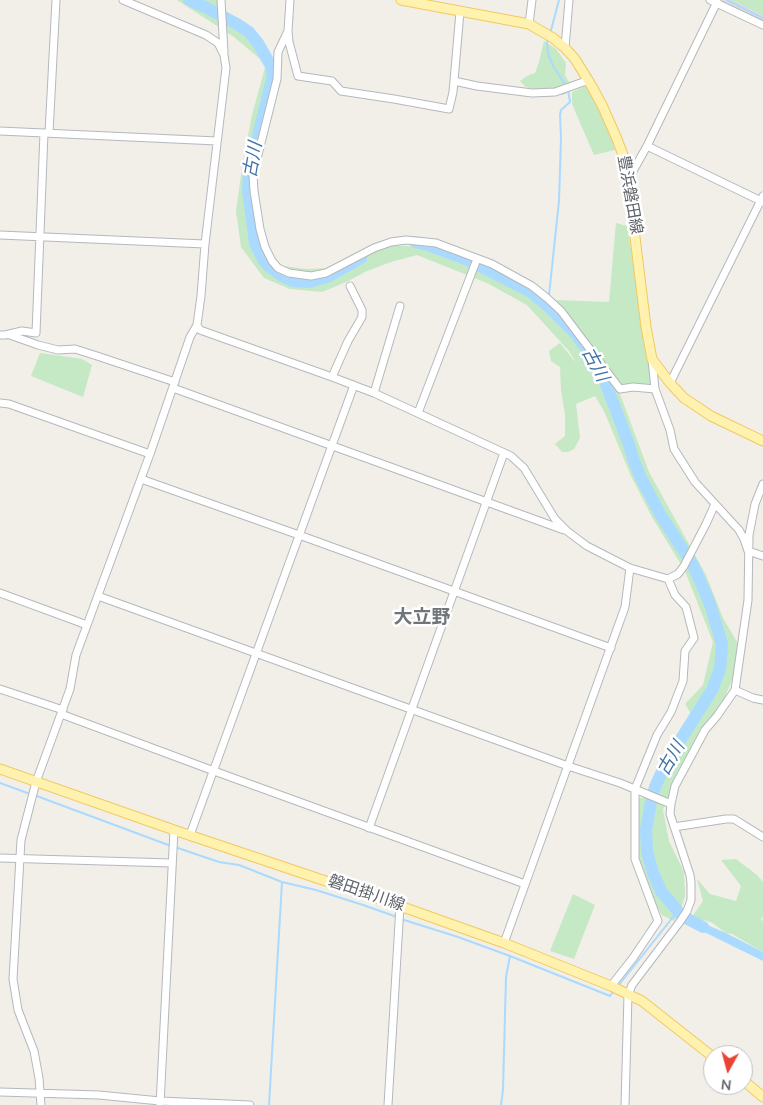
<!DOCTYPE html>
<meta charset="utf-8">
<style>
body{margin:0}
#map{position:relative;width:763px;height:1105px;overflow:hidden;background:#f1efe8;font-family:"Nunito Sans",sans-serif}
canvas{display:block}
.north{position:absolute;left:703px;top:1045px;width:50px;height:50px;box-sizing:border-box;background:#fff;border:1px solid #bfc1c3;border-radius:50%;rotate:187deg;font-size:14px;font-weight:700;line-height:20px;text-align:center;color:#5f6368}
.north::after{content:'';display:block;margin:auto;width:18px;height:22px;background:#ea4335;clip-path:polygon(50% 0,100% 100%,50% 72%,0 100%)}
</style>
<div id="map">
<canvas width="763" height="1105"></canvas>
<div class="north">N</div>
</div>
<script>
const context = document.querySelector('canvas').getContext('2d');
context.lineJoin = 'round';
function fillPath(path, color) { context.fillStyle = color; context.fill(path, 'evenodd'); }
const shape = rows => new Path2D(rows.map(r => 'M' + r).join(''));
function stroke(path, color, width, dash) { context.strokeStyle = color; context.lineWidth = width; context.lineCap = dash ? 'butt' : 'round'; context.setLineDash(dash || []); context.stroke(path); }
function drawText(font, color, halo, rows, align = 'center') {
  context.font = font + ' "Nunito Sans","Noto Sans JP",sans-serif'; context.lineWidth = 5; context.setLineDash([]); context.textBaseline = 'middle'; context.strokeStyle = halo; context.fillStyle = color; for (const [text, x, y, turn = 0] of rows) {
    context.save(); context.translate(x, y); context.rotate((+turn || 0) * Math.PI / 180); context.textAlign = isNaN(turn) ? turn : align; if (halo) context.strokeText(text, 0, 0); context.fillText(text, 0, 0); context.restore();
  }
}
const industrial = shape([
 [710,0,763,0,763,25]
]);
const green = shape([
 [177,0,221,0,221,10,254,29,277,64,253,175,264,244,276,265,306,269,335,268,390,245,438,248,514,276,556,307,549,307,567,320,600,362,555,300,609,302,616,223,627,226,655,389,617,386,649,472,706,575,723,618,740,647,737,668,722,704,705,723,674,783,663,810,669,841,684,872,685,896,681,909,674,921,662,915,645,887,637,862,637,798,648,798,652,787,691,714,685,704,703,685,713,642,685,571,652,517,631,476,604,411,595,396,576,404,580,438,574,449,568,452,562,452,555,444,565,436,565,415,561,390,560,367,551,361,549,351,560,343,576,363,569,351,527,305,487,283,417,255,391,262,367,271,346,282,322,292,290,289,264,278,241,247,236,211,242,168,252,115,266,64,234,37],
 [731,0,763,0,763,15,749,8],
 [544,41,556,49,566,63,565,75,570,84,567,93,563,95,545,92,526,87,520,81,527,76,535,73,539,62],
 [588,85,603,113,615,150,594,155,572,104,572,92],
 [40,353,82,359,92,365,83,397,31,376],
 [736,859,757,875,763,882,763,916,761,920,763,921,763,952,732,934,726,933,711,922,692,917,703,901,697,879,710,894,736,901,741,886,721,860],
 [573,894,595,905,574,959,550,951]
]);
const water = shape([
 [691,918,726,933,763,952,763,961,686,923]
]);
const stream = shape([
 [727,0,763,18],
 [550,34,559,0],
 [548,38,547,42,548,54,553,66,566,86],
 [549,295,559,201,561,138,560,115,561,110,570,102,568,90],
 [0,783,30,794],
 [34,795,171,846],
 [175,847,219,862,239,865,282,882,316,890,363,905,397,917],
 [401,919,458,937,510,956,610,996,613,992],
 [618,986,677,912],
 [269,1105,282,882],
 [501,1105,503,1090,506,977,510,956]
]);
const river = shape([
 [189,0,205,7,237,24,249,32,258,43,271,66,273,75,249,173,248,191,255,243,264,261,271,268,282,276,293,281,309,282,327,277,361,258],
 [415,242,428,245,466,259,531,292,548,306,575,333,594,358,603,376,628,442,634,461,641,478,660,514,693,565,710,604,722,644,721,658,720,669,712,690,679,742,664,767,655,787,651,802,646,830,647,852,653,873,661,891,682,916,703,927]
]);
const minor = shape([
 [123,0,206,35,218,43,224,55,226,68,205,244,201,296,197,325,200,330,332,377,374,393,511,456,524,468,555,519,567,531,587,546,630,568,668,579,678,574,684,566,706,524,715,504],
 [221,0,224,52],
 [290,0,288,31,289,42,298,76,332,81,341,91,394,99,449,109,453,92,460,12],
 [710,0,763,25],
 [529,24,532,0],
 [288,31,278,52,277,79,253,175,254,191,260,229,265,247,272,261,278,268,289,273,311,276,326,273,374,248,391,242,406,240,436,243,492,264,532,286,547,298,561,311,620,389,633,387,655,389],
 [565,48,569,0],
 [454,81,477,86,532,93,555,92,589,80],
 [0,131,217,141],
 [49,133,56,0],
 [647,146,763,202],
 [628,180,647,146,717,2],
 [0,235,205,244],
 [0,335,5,335,22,331,36,333,44,133],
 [10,335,38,345,58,350,75,349,97,356,175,382],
 [652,360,655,389,670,430,674,449,695,482,739,530,744,539,748,551,763,556],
 [332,377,348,341,362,317,362,310,350,286],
 [670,383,763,196],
 [173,388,564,530],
 [374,393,400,306],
 [0,403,9,404,150,454],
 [418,413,477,259],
 [141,479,299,535,611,648],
 [0,593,87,625],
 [98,596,568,766,620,783,671,804],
 [0,689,63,710],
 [735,690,753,698,763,700],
 [61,714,214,771,525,884],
 [674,827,726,819,734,819,763,837],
 [369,828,504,453],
 [190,835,354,385],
 [0,858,172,863],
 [504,943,625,607,630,568],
 [611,986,633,958,658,921,635,859,635,789,657,735,671,712,683,681,685,651,694,638,686,607,675,595,668,579],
 [0,1092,99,1095,160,1101,250,1105],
 [41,1105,39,1078,34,1051,18,1010,13,979,21,840,36,782,70,689,76,655,150,454,190,337,197,325],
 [160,1105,174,830],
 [388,1105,400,906],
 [625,1105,628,995,632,985,679,923,687,911,691,900,691,883,690,875,670,814,671,804,675,786,705,730,717,716,735,690,748,600,749,535,755,504,763,484]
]);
const major = shape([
 [401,0,529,24,553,38,565,48,575,59,591,85,602,105,617,139,623,155,628,180,646,327,652,359,670,383,684,398,711,416,763,441],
 [0,769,174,830,400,906,504,943,611,986,642,1001,713,1057],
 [743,1080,763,1097]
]);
const streetNames = [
 ["豊浜磐田線",629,195,80],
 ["磐田掛川線",366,894,19]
];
const waterNames = [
 ["古川",254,160,-80],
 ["古川",594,365,62],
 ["古川",672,759,-60]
];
const quarterNames = [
 ["大立野",422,618]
];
fillPath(industrial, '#e0deda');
fillPath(green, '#c5e8c5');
fillPath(water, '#aadaff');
stroke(stream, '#aadaff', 2);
stroke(river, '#aadaff', 12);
stroke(minor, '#b5b8bc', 9);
stroke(major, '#f2c960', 11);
stroke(minor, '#fff', 7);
stroke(major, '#fff2af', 9);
drawText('16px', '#5f6368', '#fff', streetNames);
drawText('italic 18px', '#4174aa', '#fff', waterNames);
drawText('bold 19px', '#70757a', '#fff', quarterNames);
</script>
